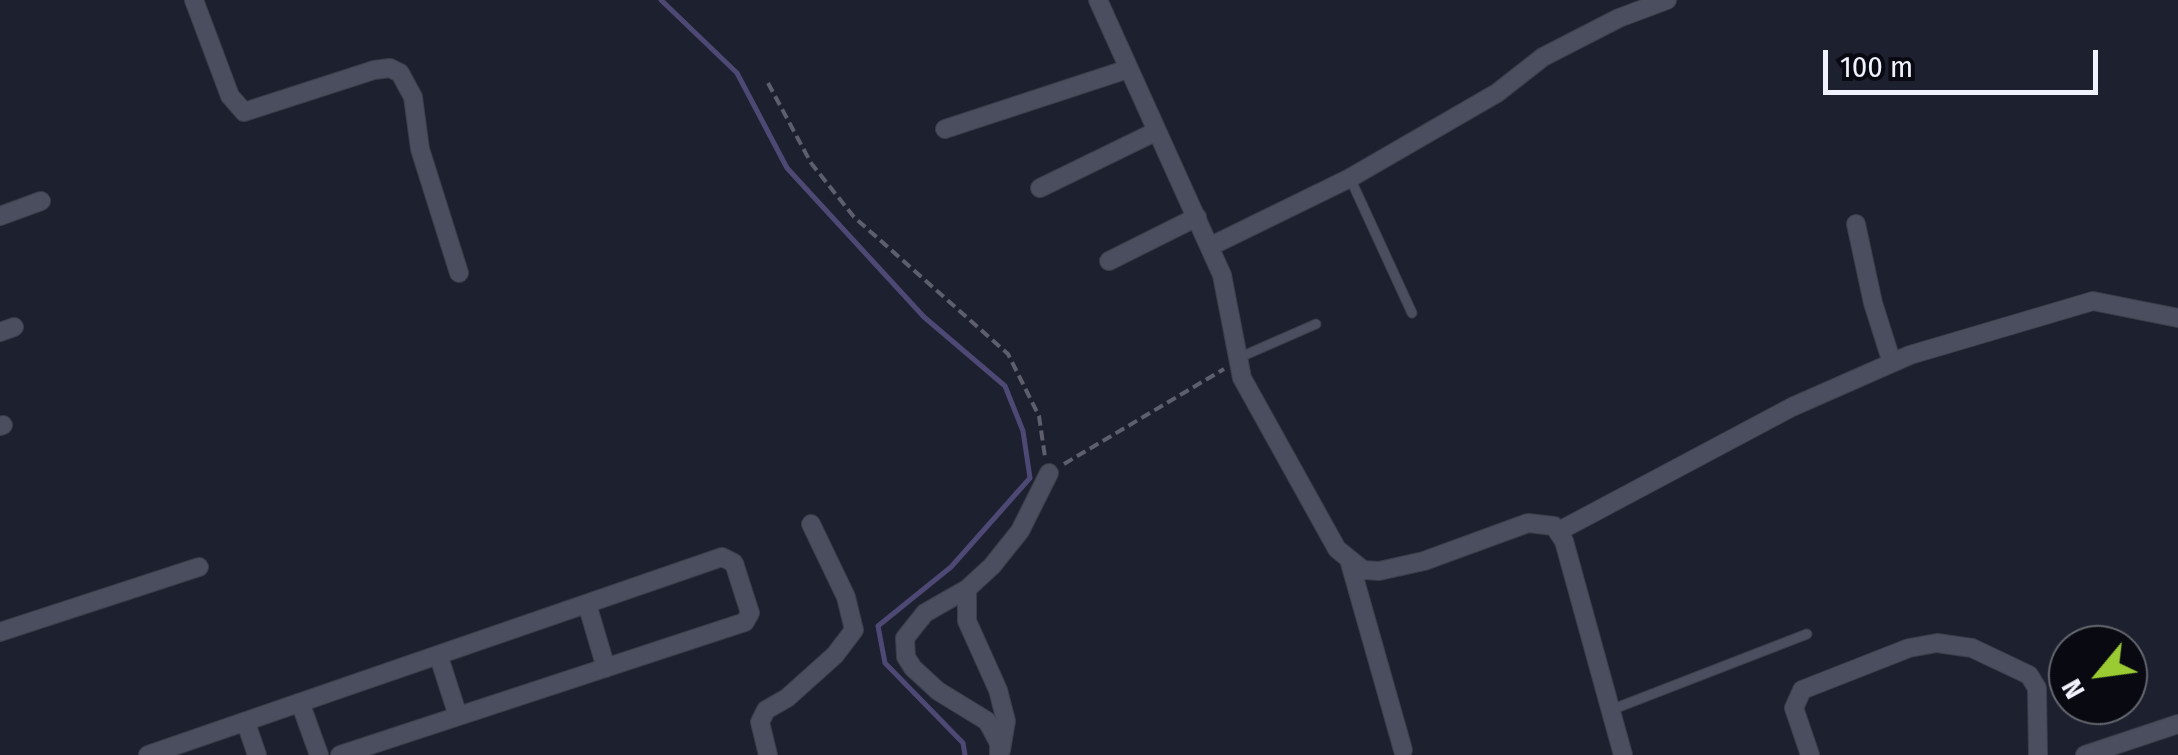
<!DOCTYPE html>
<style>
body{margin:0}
#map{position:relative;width:2178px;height:755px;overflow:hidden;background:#1d202f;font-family:"Fira Sans Condensed",sans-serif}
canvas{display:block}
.north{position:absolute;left:2048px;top:625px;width:100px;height:100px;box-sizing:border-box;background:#090a11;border:2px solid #65676f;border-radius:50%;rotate:241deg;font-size:28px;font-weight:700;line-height:40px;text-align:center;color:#f0f2fd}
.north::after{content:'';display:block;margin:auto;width:35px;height:45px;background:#9bcb33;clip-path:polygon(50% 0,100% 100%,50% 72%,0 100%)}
.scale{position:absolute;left:1823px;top:50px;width:275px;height:45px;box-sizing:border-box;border:5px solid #f0f2fd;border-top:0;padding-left:12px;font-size:30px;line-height:35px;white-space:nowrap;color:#f0f2fd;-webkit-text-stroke:8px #090a11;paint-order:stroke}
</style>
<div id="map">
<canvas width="2178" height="755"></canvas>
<div class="north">N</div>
<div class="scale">100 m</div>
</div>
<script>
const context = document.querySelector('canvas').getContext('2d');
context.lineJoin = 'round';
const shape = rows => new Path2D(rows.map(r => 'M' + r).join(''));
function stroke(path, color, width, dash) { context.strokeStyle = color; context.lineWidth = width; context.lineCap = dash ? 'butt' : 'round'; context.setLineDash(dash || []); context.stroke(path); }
const stream = shape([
 [661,0,737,73,787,168,924,317,1005,386,1023,431,1030,478,951,567,878,626,885,663,963,743,965,755]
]);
const path = shape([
 [768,83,811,163,854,217,1008,354,1039,416,1045,457],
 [1064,464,1224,369]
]);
const lane = shape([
 [1350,178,1412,313],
 [1236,359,1316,324],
 [1611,710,1807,634]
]);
const street = shape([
 [194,0,230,96,244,112,374,70,390,68,400,73,413,97,420,149,459,273],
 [1098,0,1222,275,1242,378,1337,549,1363,570,1379,571,1424,561,1528,523,1554,526,1564,541,1623,755],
 [945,129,1128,69],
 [1040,188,1157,131],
 [0,216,41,201],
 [1856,224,1873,303,1892,363],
 [1211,246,1350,178,1497,93,1543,57,1619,18,1667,0],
 [1109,261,1197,217],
 [0,332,14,327],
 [0,426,3,425],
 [1559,531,1792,407,1910,355,2093,301,2178,318],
 [1350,563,1403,750],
 [967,589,967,621,998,690,1006,721,1001,750],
 [587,604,606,668],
 [0,632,199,567],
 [439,657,458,716],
 [301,705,319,755],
 [246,723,257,755],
 [148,755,722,557,734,563,750,613,745,622,340,755],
 [768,755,760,722,766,710,787,698,835,655,854,630,846,597,811,524],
 [999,755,999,743,987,721,938,691,913,668,906,657,905,638,925,613,967,589,992,566,1020,531,1049,473],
 [1810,755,1794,708,1802,690,1909,648,1937,643,1972,648,2029,675,2037,688,2038,755],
 [2085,755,2178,724]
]);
stroke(stream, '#4e4974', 5);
stroke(lane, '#3b3d4a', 11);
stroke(street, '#3b3d4a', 20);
stroke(path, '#5d5f6d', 4, [10, 5]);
stroke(lane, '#4a4e5f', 9);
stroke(street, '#4a4e5f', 18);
</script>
